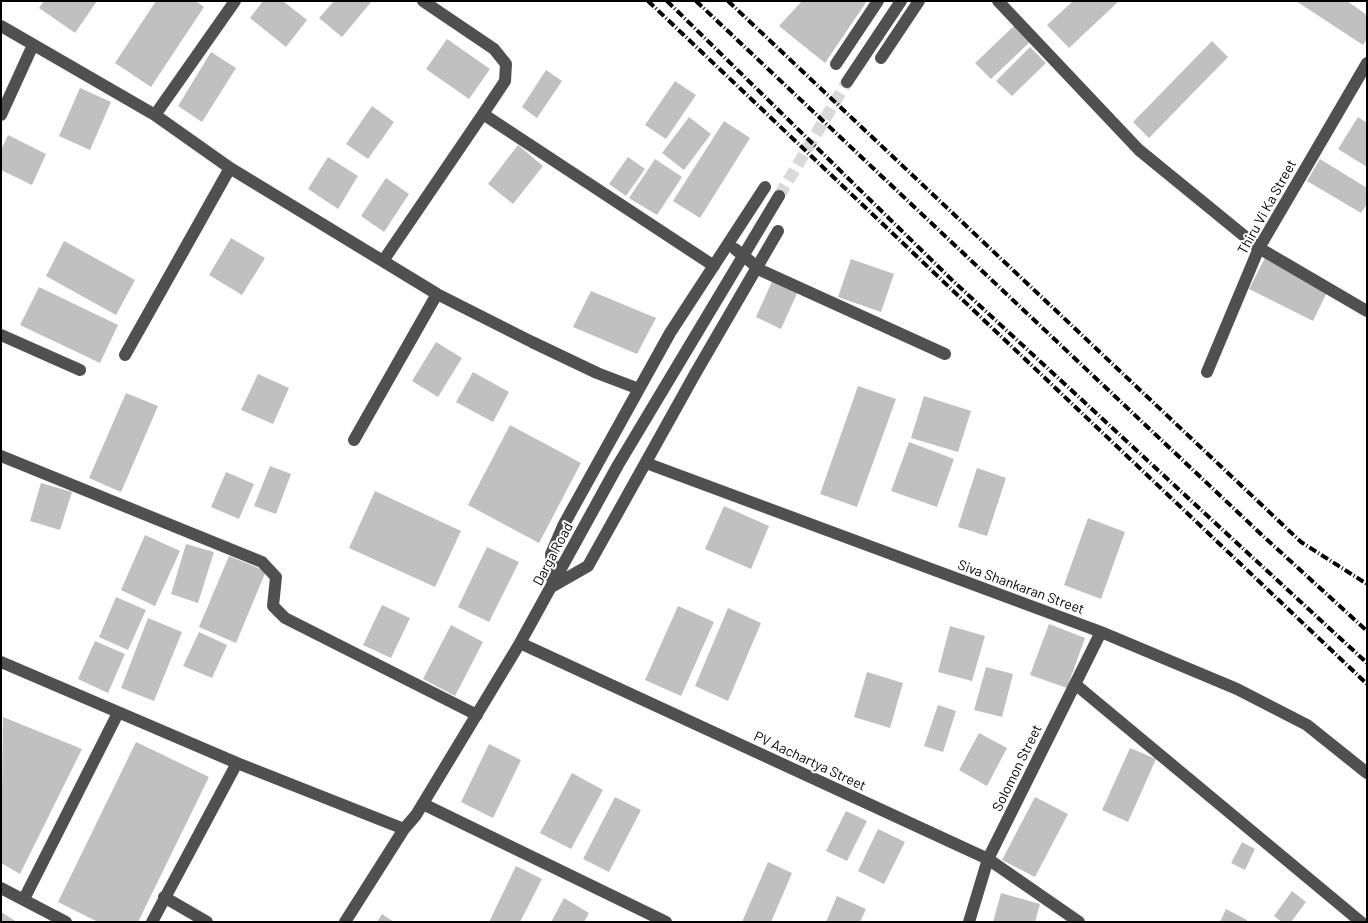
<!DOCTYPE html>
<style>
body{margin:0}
#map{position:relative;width:1368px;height:923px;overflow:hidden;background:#fff;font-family:Barlow,sans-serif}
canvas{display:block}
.frame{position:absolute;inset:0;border:2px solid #000;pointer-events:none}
</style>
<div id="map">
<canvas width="1368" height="923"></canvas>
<div class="frame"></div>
</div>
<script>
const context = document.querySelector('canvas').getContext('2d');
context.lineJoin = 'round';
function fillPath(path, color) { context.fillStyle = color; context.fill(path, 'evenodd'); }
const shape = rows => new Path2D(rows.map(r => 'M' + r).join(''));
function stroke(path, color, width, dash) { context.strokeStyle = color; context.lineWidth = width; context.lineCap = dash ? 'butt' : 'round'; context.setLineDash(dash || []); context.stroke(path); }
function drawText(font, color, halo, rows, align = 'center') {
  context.font = font + ' Barlow,sans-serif'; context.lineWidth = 4; context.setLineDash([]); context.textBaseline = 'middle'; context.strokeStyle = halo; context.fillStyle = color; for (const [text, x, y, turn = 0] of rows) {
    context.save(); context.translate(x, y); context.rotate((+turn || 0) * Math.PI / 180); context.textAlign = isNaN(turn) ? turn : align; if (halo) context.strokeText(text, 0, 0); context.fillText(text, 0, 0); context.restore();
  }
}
const building = shape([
 [44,1,97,1,75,33,39,8],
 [156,1,196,1,204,7,151,87,115,63],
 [263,1,283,1,307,20,286,47,250,18],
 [334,1,372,1,342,37,319,18],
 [802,1,867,1,825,63,779,26],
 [1073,1,1119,1,1069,48,1047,25],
 [1296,1,1347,1,1367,15,1367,39,1363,45],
 [1016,24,1032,40,991,79,975,63],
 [447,39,490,69,469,99,426,69],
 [1212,41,1228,57,1149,138,1133,122],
 [1030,47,1046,63,1012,96,996,81],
 [211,52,236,68,202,122,178,106],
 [546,70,562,81,537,118,522,107],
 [675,81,696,95,666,139,645,125],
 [80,88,111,102,90,150,59,136],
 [372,106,394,122,368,159,346,144],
 [689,117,711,134,684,170,662,153],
 [1358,117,1367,123,1367,167,1338,149],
 [724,121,750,138,700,218,673,201],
 [8,135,46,154,32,185,1,170,1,150],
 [518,145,543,166,513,204,488,184],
 [328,157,358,176,338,209,308,189],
 [628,157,645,169,626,196,609,184],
 [655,159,682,177,657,215,629,198],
 [1320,159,1367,188,1367,204,1361,213,1307,181],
 [386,178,409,194,384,232,361,216],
 [231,238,265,258,242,295,209,275],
 [64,241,135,280,116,315,46,276],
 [1267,254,1330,286,1313,321,1249,289],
 [851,259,894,274,881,312,838,297],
 [774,277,799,289,781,329,756,317],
 [39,287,118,325,100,363,20,325],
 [591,291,656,318,637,354,573,327],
 [436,342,462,358,438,397,412,381],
 [473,372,509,392,493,422,456,402],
 [258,374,289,388,273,424,241,410],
 [858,386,896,399,857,507,820,494],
 [126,393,158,406,121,492,89,478],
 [924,396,971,411,958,452,911,438],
 [510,425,581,463,539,543,468,505],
 [909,442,954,459,937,507,891,491],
 [270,466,291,474,276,514,254,506],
 [977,468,1006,478,987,536,958,527],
 [226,472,254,484,239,519,211,507],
 [41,483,72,492,60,530,30,521],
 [375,491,461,531,435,587,349,548],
 [724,506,769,526,751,569,705,549],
 [1088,518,1125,532,1101,599,1064,585],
 [145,535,180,551,155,606,121,590],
 [186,544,214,552,198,603,171,594],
 [487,547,519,562,489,622,458,607],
 [229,556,266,571,236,643,199,627],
 [116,597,146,610,128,650,99,637],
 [382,605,410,618,391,658,363,645],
 [678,606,714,622,681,696,645,680],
 [728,608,761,623,728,701,695,686],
 [148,618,182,632,154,701,121,688],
 [1049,624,1085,638,1067,688,1030,675],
 [451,625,483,642,455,696,423,679],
 [950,626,985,636,972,681,938,672],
 [199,632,227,645,212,678,183,666],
 [95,641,125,654,108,693,78,679],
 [986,667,1013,674,1002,717,974,710],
 [867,672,903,683,890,728,854,717],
 [938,705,956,711,943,752,924,746],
 [3,717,82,749,20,874,1,863],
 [979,733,1007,748,987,786,959,770],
 [136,742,209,777,138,922,98,922,58,902],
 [489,744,521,760,493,818,461,802],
 [1130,748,1156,759,1128,822,1102,810],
 [572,773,603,790,571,849,540,833],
 [615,797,641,810,609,872,583,859],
 [1035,797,1068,814,1035,877,1002,860],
 [846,811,867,821,847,861,826,851],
 [878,829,905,842,884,884,858,871],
 [1242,842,1255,849,1245,870,1231,863],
 [768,862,792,873,771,922,742,922],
 [516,866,542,879,520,922,489,922],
 [1292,891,1306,902,1291,922,1282,922,1274,916],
 [1001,893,1040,904,1035,922,993,922],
 [837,896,866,909,860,922,826,922],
 [564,898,589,913,584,922,551,922],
 [1226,909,1247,920,1246,922,1220,922],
 [1,912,17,922,1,922],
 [382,914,394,922,377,922]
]);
const minorTunnel = shape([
 [779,196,847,82]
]);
const minor = shape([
 [423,1,494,49,506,64,505,81,483,114,714,266],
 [998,1,1139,150,1259,248,1367,311],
 [1,26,155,115,230,168,437,294,532,342,597,373,639,389],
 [881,58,919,1],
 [836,64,878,1],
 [847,82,901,1],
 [1,115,33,45],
 [155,115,235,1],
 [765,187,670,333,563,526,551,554,553,586,588,566,695,374,778,231],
 [383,261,483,114],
 [753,264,758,269,945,354],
 [1,335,80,370],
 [125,355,230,168],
 [1207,372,1259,248,1367,63],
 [354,440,437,294],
 [1,456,262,562,276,577,273,606,285,618,477,715],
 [646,463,1101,632,1237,689,1307,725,1367,773],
 [520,643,988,859,1079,922],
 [1,662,237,763,404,829],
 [1075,684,1361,922],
 [423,804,666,922],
 [1,888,66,922],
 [164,897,207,922],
 [24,899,118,713],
 [152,922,237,763],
 [345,922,404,829,416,815,520,643,618,465,779,196],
 [969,922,988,859,1101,632]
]);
const rail = shape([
 [648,1,1367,684],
 [667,1,953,281,1367,663],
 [696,1,1263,536,1367,631],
 [728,1,1301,542,1367,584]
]);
const minorBridge = shape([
 [735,249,751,262]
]);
const streetNames = [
 ["Thiru Vi Ka Street",1267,207,-61],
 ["Darga Road",553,554,-62],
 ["Siva Shankaran Street",1021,587,20],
 ["PV Aachartya Street",810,761,25],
 ["Solomon Street",1017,768,-64]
];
fillPath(building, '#c0c0c0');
stroke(minorTunnel, '#d9d9d9', 12, [12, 6]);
stroke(minor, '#505050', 12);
stroke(rail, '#000', 4, [8, 2.5, 1, 2.5]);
stroke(minorBridge, '#505050', 12);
drawText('14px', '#000', '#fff', streetNames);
</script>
